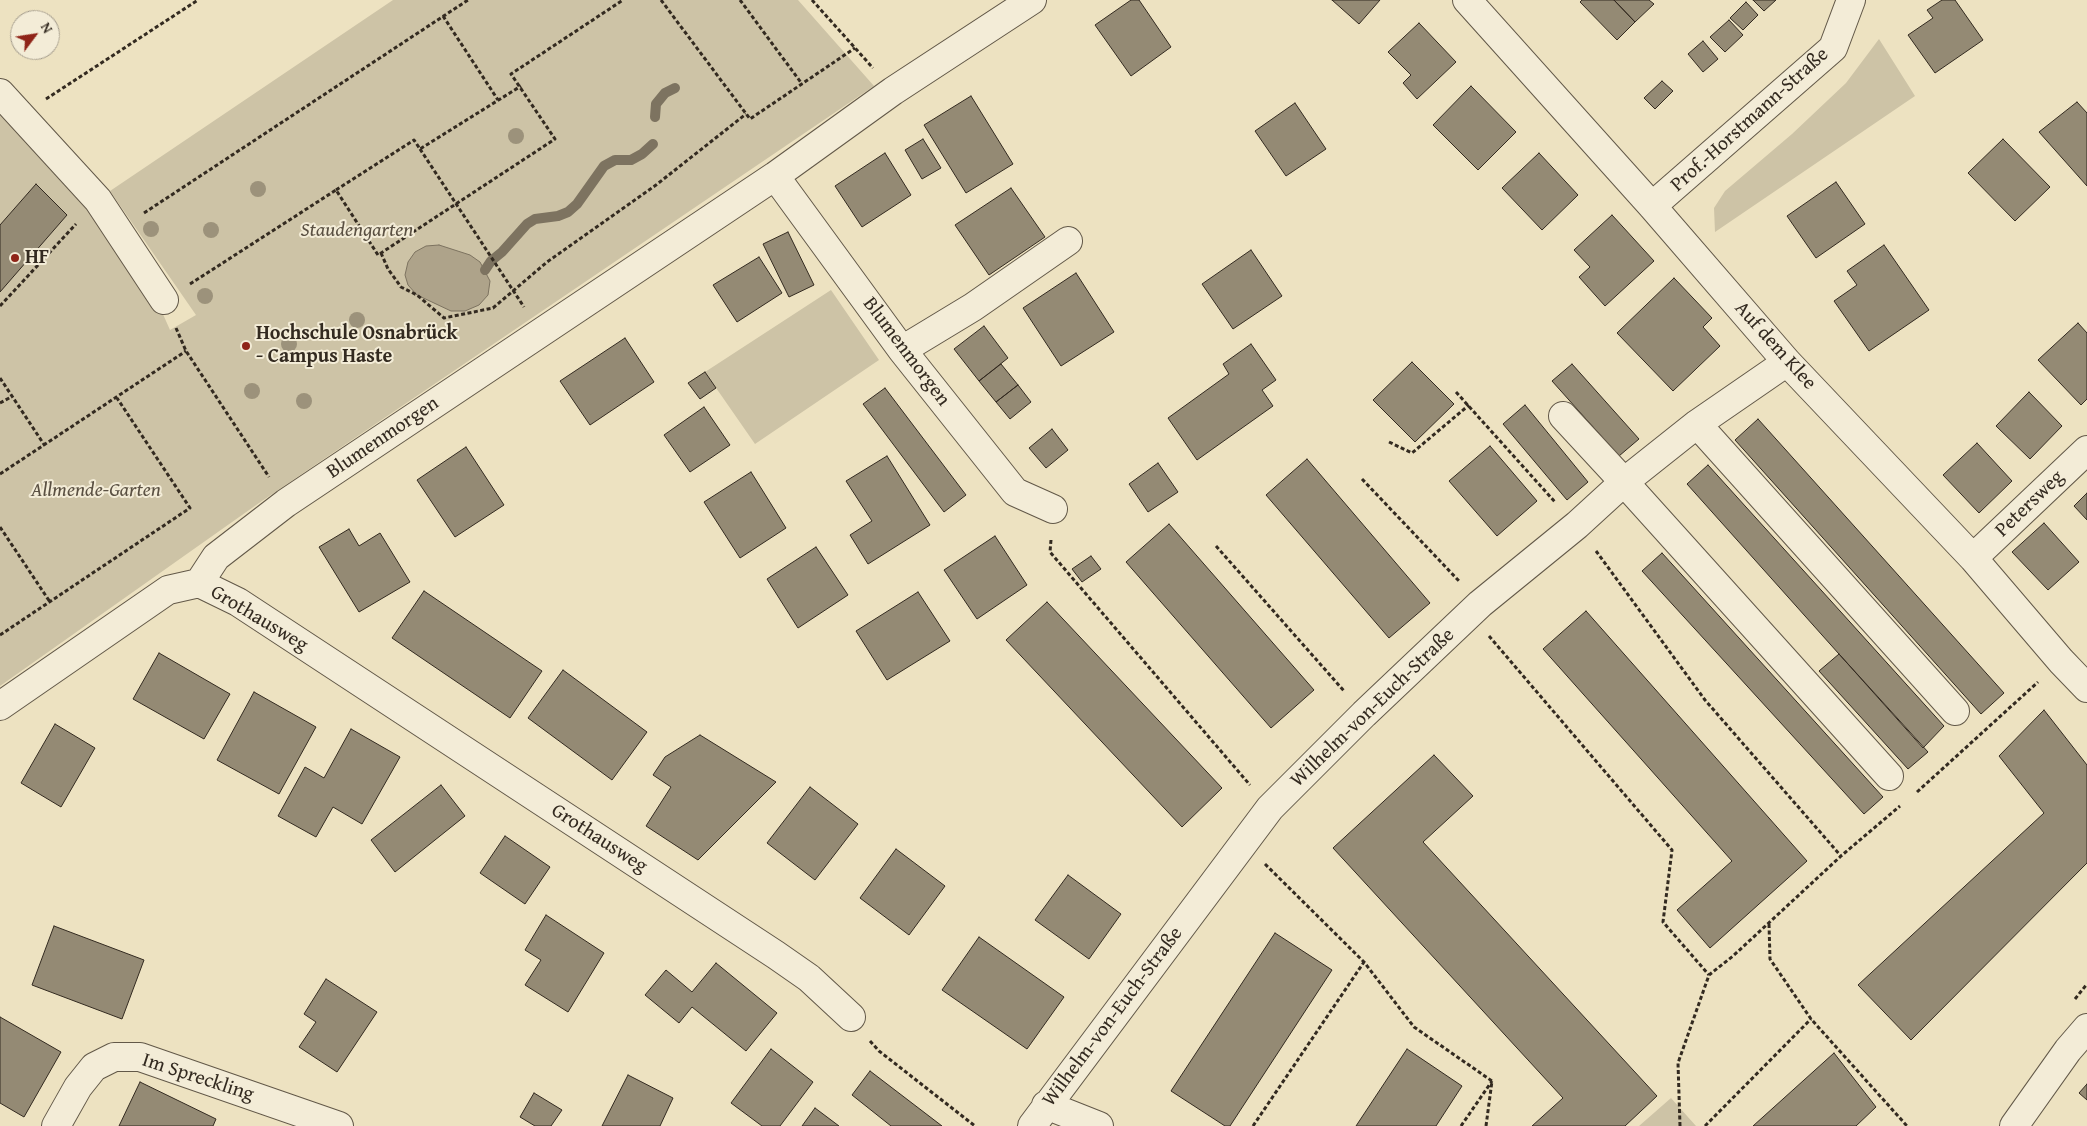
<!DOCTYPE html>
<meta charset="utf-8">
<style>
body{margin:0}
#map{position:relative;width:2087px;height:1126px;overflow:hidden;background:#ede2c1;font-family:"Gentium Book Plus",serif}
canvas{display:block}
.north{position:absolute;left:10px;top:10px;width:50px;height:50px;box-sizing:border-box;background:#f3ecd7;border:1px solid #a69e8e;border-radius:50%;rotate:59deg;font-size:14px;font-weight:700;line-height:20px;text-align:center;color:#332a20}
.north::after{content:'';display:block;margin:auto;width:18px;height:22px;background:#8f2418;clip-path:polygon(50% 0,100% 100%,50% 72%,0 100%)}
</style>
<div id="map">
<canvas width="2087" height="1126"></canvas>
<div class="north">N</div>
</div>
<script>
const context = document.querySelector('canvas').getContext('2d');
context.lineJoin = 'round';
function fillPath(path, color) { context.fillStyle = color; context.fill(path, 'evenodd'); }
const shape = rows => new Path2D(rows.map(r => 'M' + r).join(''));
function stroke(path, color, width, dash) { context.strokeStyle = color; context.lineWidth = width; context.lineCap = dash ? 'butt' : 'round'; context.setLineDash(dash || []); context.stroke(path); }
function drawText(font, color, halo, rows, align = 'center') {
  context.font = font + ' "Gentium Book Plus",serif'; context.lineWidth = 4; context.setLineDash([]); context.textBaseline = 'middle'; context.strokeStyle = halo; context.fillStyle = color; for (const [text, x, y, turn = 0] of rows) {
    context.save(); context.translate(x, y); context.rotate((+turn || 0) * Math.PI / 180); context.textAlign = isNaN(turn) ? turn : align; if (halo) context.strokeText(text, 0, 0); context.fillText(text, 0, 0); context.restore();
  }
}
const green = shape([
 [393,0,798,0,874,86,259,503,0,686,0,103,87,197,158,303,170,330,196,315,110,191],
 [1879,39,1915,96,1715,232,1714,208,1725,191,1792,134,1846,83],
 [831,290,879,360,755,444,705,372],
 [1671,1098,1696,1126,1639,1126]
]);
const water = shape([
 [439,245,470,255,480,262,490,281,488,295,479,305,465,311,451,311,417,295,408,285,405,275,408,262,415,252,426,246,439,245]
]);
const stream = shape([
 [655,117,656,104,665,93,675,88],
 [485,270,491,261,502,252,527,224,535,219,558,216,568,212,577,204,604,166,615,160,631,160,642,154,653,144]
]);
const building = shape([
 [1131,0,1139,0,1171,47,1131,76,1095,25,1131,0],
 [1332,0,1380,0,1359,24,1332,0],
 [1582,0,1614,0,1635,22,1617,40,1580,2,1582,0],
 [1614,0,1649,0,1654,4,1635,22,1614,0],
 [1753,0,1776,0,1764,11,1753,0],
 [1942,0,1955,0,1983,40,1935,73,1908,35,1933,18,1927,10,1942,0],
 [1746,2,1758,15,1743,30,1730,18,1746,2],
 [1729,20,1743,35,1725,52,1710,37,1729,20],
 [1419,23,1456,62,1417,99,1403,83,1411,75,1388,52,1419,23],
 [1703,41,1718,59,1703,72,1688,54,1703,41],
 [1662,81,1673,91,1655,109,1644,98,1662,81],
 [1471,86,1516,132,1478,170,1433,125,1471,86],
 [971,96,1013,164,966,193,924,125,971,96],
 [2077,102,2087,113,2087,186,2039,132,2077,102],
 [1295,103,1326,149,1286,176,1255,131,1295,103],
 [923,139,941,168,922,179,905,150,923,139],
 [2003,139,2050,187,2015,221,1968,173,2003,139],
 [885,153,911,195,862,227,835,186,885,153],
 [1539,153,1578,195,1542,230,1502,188,1539,153],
 [1836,182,1865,224,1816,258,1787,216,1836,182],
 [36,184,67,215,0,292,0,225,36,184],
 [1011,188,1045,237,989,275,955,225,1011,188],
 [1612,215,1654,261,1605,306,1579,277,1590,267,1574,250,1612,215],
 [788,232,814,285,789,297,763,244,788,232],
 [1884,245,1929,310,1869,351,1834,301,1857,285,1847,271,1884,245],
 [1251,250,1282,296,1233,329,1202,284,1251,250],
 [759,257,782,293,737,322,713,285,759,257],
 [1076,273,1114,332,1061,366,1023,308,1076,273],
 [1674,278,1712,318,1703,327,1720,346,1673,391,1617,333,1674,278],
 [2078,323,2087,333,2087,399,2081,405,2038,360,2078,323],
 [984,326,1008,358,979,381,954,349,984,326],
 [625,338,654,382,590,425,560,381,625,338],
 [1251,344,1276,380,1262,390,1273,406,1197,460,1168,418,1229,374,1223,364,1251,344],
 [1412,362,1454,404,1415,442,1373,400,1412,362],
 [1001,364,1018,385,996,402,979,381,1001,364],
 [1572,364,1639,439,1619,456,1552,381,1572,364],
 [705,372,716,388,700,399,688,383,705,372],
 [1018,385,1031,402,1010,419,996,402,1018,385],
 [885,388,966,495,944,512,863,404,885,388],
 [2029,392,2062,426,2030,459,1996,426,2029,392],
 [1525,405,1588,482,1567,500,1503,424,1525,405],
 [704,407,730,445,690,472,664,435,704,407],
 [1758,419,2004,693,1981,714,1735,440,1758,419],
 [1052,429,1068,450,1046,468,1029,448,1052,429],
 [1977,443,2012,481,1979,513,1943,475,1977,443],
 [1490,446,1537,501,1497,536,1449,481,1490,446],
 [466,447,504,505,455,537,417,480,466,447],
 [887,456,930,525,868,564,850,535,872,521,846,481,887,456],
 [1307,459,1430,603,1389,638,1266,495,1307,459],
 [1158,463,1178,492,1148,512,1129,484,1158,463],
 [1708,465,1944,726,1923,748,1687,484,1708,465],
 [751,472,786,528,740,558,704,502,751,472],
 [2087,493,2087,520,2074,506,2087,493],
 [2044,523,2079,562,2048,590,2012,552,2044,523],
 [1169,524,1314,690,1271,728,1126,562,1169,524],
 [349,529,359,546,380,533,410,582,359,612,319,547,349,529],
 [995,536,1027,585,977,619,944,570,995,536],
 [816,547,848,595,798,628,767,579,816,547],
 [1662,553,1883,797,1864,814,1642,571,1662,553],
 [1091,556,1101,569,1082,582,1072,569,1091,556],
 [424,591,542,671,510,718,392,638,424,591],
 [918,592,950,641,887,680,856,631,918,592],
 [1047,602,1222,788,1182,827,1006,640,1047,602],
 [1586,611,1807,861,1710,948,1677,910,1732,861,1543,649,1586,611],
 [159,653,230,694,204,739,133,699,159,653],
 [1839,654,1928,752,1908,769,1819,671,1839,654],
 [563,670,647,732,612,780,528,718,563,670],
 [254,692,316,727,279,794,217,760,254,692],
 [2044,710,2087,765,2087,863,1911,1040,1858,985,2044,813,1999,756,2044,710],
 [55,724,95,748,61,807,21,783,55,724],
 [351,729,400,757,362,824,333,807,316,837,278,816,305,767,324,778,351,729],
 [700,735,776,782,698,860,646,826,671,787,653,775,665,757,700,735],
 [1434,755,1473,796,1423,842,1657,1096,1625,1126,1532,1126,1563,1098,1333,848,1434,755],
 [441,785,465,816,395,872,371,840,441,785],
 [810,787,858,824,815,880,767,843,810,787],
 [505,836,550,867,525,904,480,873,505,836],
 [896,849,945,886,909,935,860,898,896,849],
 [1068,875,1121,914,1089,959,1035,920,1068,875],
 [546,915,604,953,568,1012,525,985,541,960,525,950,546,915],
 [54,926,144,960,122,1019,32,985,54,926],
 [1275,933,1332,970,1230,1126,1225,1126,1171,1091,1275,933],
 [979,937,1064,997,1027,1049,942,990,979,937],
 [716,963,777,1013,746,1051,692,1007,679,1023,645,995,666,970,692,992,716,963],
 [326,979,377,1012,337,1072,299,1047,316,1022,304,1014,326,979],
 [0,1017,61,1052,24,1117,0,1103,0,1017],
 [771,1049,813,1082,780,1126,762,1126,731,1103,771,1049],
 [1407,1049,1462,1086,1436,1126,1356,1126,1407,1049],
 [1834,1053,1876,1107,1856,1126,1753,1126,1834,1053],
 [870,1071,942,1126,891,1126,852,1095,870,1071],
 [628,1075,673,1098,660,1126,602,1126,628,1075],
 [140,1082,216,1119,213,1126,119,1126,140,1082],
 [2087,1084,2087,1100,2079,1093,2087,1084],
 [534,1093,562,1110,551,1126,535,1126,520,1117,534,1093],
 [815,1108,839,1126,802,1126,815,1108]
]);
const path = shape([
 [661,0,750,119,855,48],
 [740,0,802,84],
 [812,0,873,68],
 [443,16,498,100],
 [46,99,198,0],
 [420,149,524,307],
 [336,190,414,140,420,149,521,86],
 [144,213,468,0],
 [381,253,388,269,401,287,417,295,444,318,493,308,547,262,656,185,746,114],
 [190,284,336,190,378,255,555,139,511,74,623,0],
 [0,306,76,224],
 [176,328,186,351,269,477],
 [0,378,45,446],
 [1456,392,1555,502],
 [0,403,11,397],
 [1389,442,1412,453,1469,405],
 [0,474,186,351],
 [1362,479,1459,581],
 [0,527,50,602],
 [1051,540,1050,552,1250,785],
 [1216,546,1344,691],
 [1596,551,1705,700,1841,856],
 [0,635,190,508,117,398],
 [1489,636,1672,850,1663,922,1709,975],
 [1917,792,2038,682],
 [1265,864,1364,962,1414,1027,1492,1081],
 [1769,924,1770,959,1811,1019,1907,1126],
 [2075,999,2087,984],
 [870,1041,879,1051,975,1126],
 [1253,1126,1364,962],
 [1461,1126,1492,1081],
 [1486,1126,1492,1081],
 [1680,1126,1678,1063,1709,975,1733,956,1841,856,1900,806],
 [1705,1126,1811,1019]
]);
const minor = shape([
 [1467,0,1652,206,1787,362,1973,558,2061,661,2087,688],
 [0,93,98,200,164,300],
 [775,176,902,350,1015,492,1053,509],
 [1652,206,1833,48,1851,0],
 [902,350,973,307,1068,241],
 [1563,416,1624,482,1889,776],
 [1697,424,1955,711],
 [1973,558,2087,450],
 [199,583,238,602,776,955,809,978,851,1017],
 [0,706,168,590,199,583,216,557,286,503,775,176,893,91,1032,0],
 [1046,1105,1099,1126],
 [56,1126,78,1087,94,1067,114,1057,140,1057,339,1126],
 [1032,1126,1270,808,1364,714,1480,604,1577,525,1624,482,1697,424,1787,362],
 [2014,1126,2068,1050,2087,1028]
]);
const trees = [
 [516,136],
 [258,189],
 [151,229],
 [211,230],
 [205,296],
 [357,320],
 [289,344],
 [252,391],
 [304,401]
];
const markers = [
 [15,258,5,"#8f2418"],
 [246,346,5,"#8f2418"]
];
const streetNames = [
 ["Prof.-Horstmann-Straße",1750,120,-42],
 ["Auf dem Klee",1775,346,48],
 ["Blumenmorgen",906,352,53],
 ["Blumenmorgen",383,438,-34],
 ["Petersweg",2030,504,-44],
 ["Grothausweg",259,619,31],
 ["Wilhelm-von-Euch-Straße",1373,708,-44],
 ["Grothausweg",599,839,33],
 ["Wilhelm-von-Euch-Straße",1113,1017,-53],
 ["Im Spreckling",198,1078,18]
];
const parkNames = [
 ["Staudengarten",357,231],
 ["Allmende-Garten",96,491]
];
const poiNames = [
 ["HF",25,258],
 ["Hochschule Osnabrück",256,334],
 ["- Campus Haste",256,357]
];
fillPath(green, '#cdc3a6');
fillPath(water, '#aea38a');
stroke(water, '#7d7360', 1);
stroke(stream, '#7d7360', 10);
fillPath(building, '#948a74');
stroke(building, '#332a20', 1);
stroke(minor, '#625848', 30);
stroke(path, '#332a20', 3, [4, 2.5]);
stroke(minor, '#f3ecd7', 28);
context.fillStyle = '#9c927b';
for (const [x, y] of trees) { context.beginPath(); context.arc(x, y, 8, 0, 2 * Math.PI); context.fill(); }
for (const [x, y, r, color] of markers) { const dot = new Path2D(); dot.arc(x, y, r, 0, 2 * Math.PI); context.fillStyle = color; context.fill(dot); stroke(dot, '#f3ecd7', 2); }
drawText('20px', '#332a20', '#f3ecd7', streetNames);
drawText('italic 20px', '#5a5042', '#f3ecd7', parkNames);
drawText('bold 20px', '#332a20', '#f3ecd7', poiNames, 'left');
</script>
